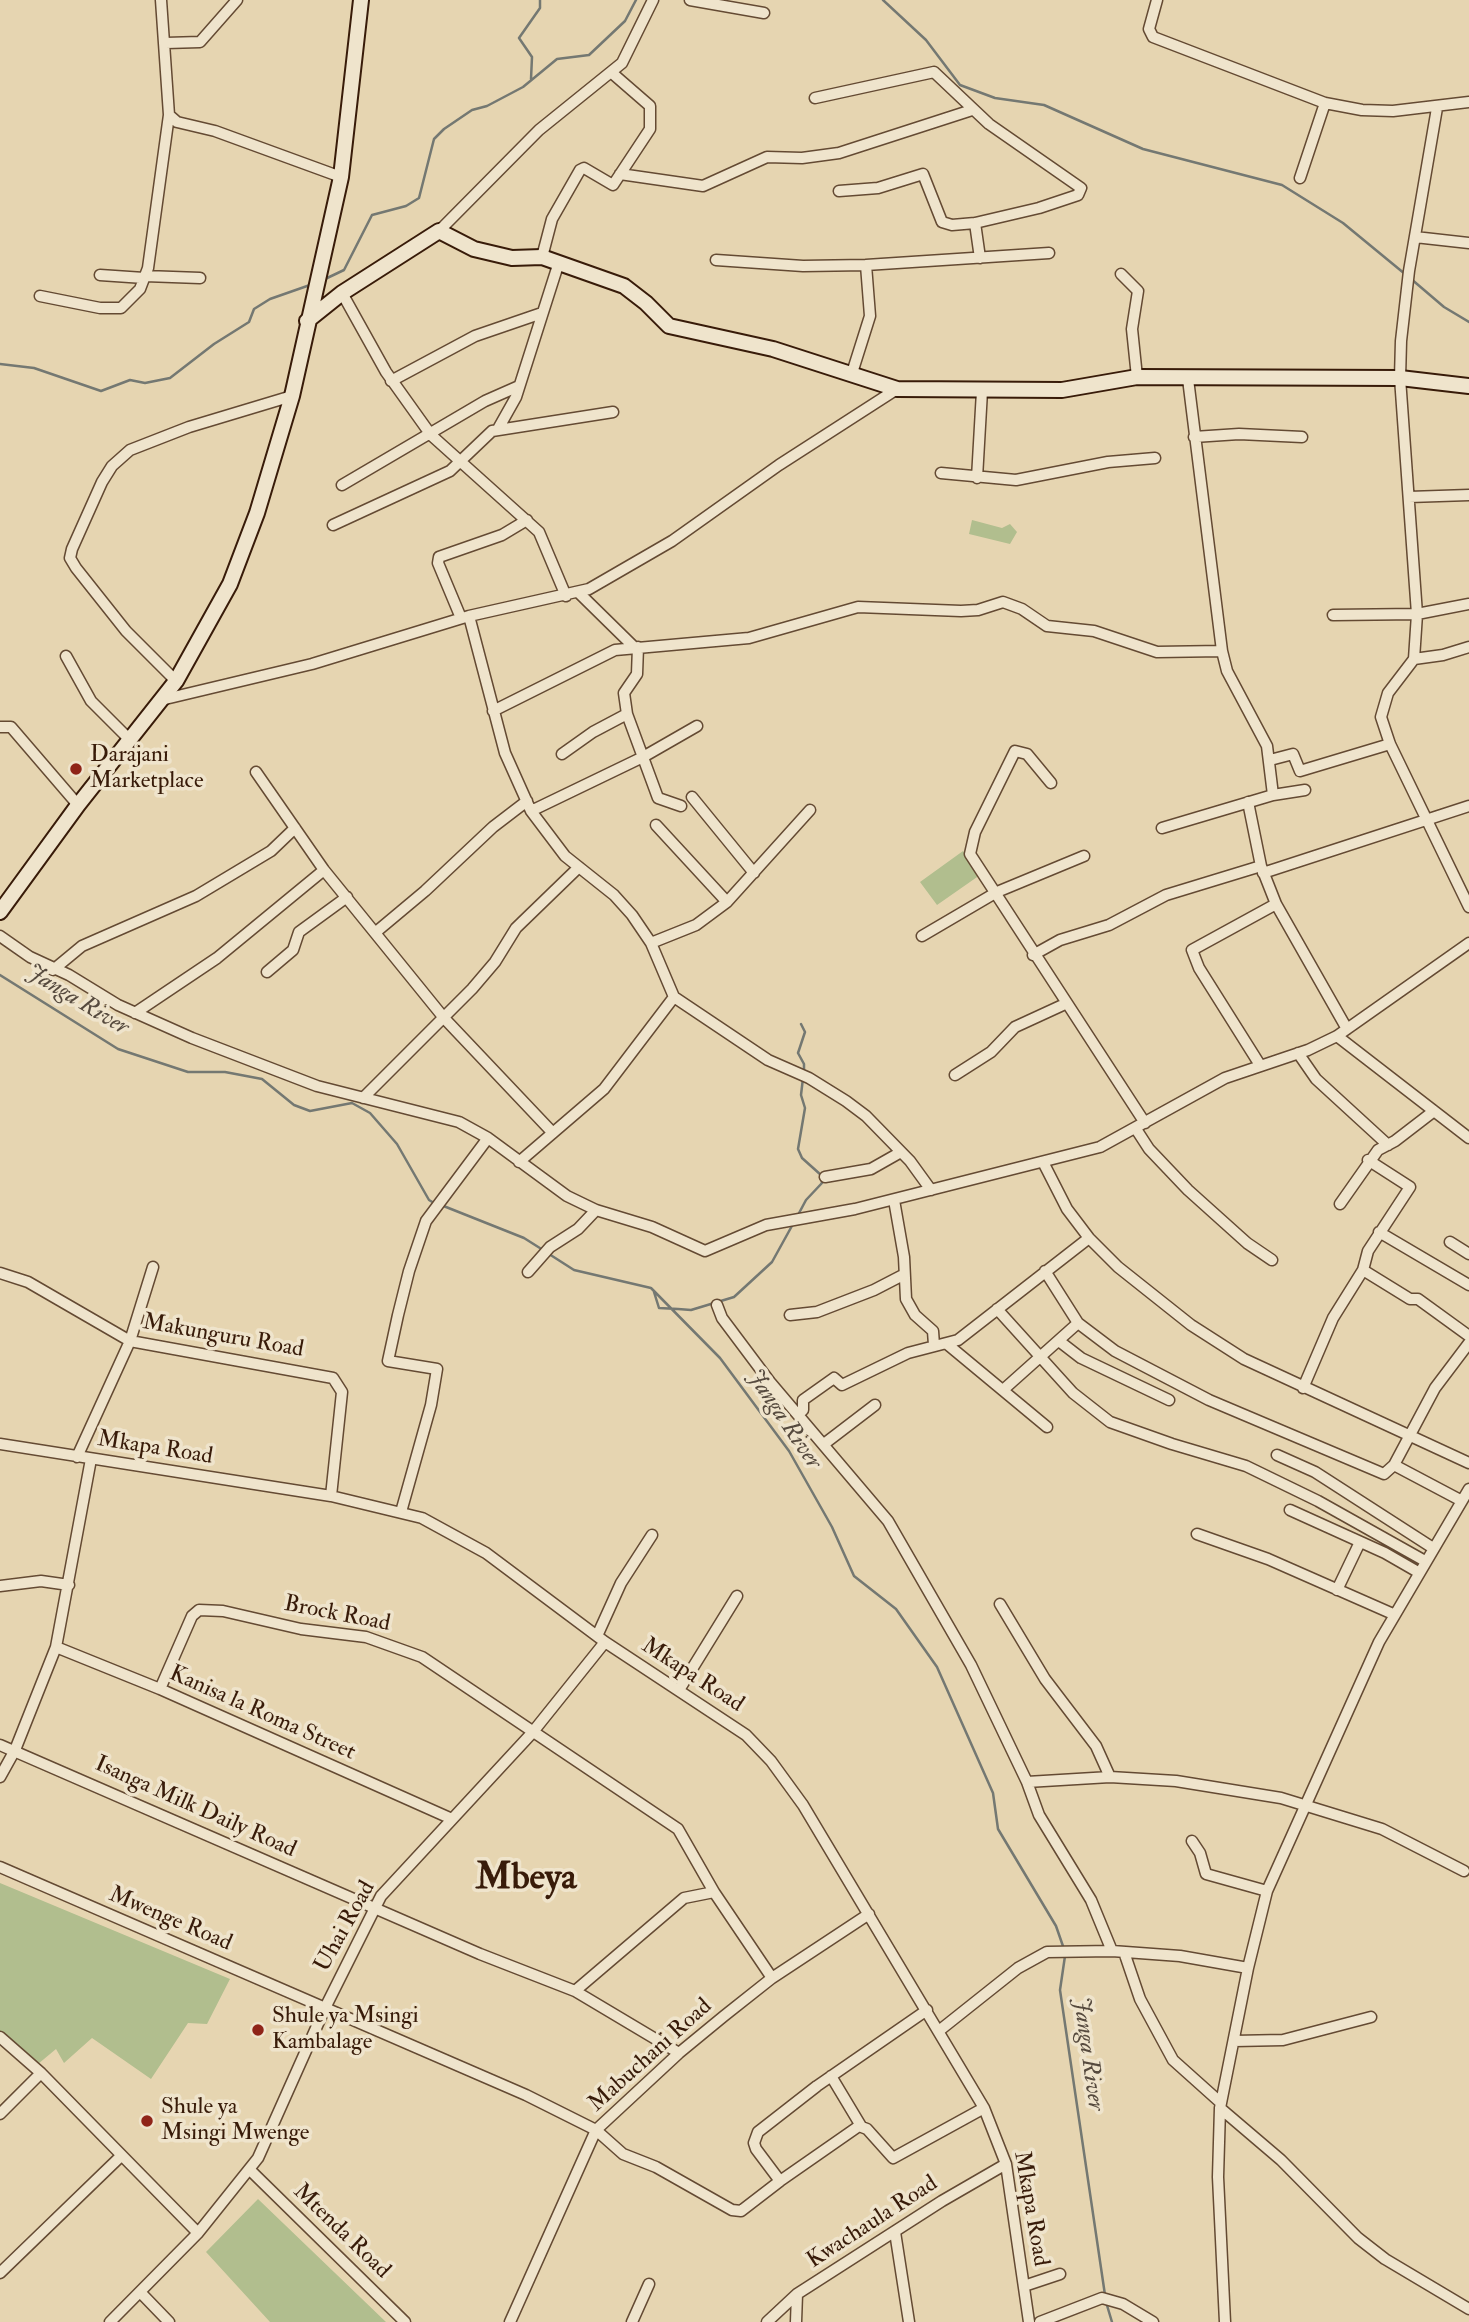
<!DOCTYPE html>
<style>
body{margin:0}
canvas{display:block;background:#e6d5b1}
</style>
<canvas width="1469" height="2322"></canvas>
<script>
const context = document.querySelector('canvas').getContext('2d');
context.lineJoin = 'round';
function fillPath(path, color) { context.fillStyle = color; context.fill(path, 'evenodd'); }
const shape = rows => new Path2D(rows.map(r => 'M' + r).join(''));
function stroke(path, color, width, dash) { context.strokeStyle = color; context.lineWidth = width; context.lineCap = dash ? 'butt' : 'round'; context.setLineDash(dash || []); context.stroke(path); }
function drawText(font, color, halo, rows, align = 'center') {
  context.font = font + ' "IM FELL Double Pica",serif'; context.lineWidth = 7; context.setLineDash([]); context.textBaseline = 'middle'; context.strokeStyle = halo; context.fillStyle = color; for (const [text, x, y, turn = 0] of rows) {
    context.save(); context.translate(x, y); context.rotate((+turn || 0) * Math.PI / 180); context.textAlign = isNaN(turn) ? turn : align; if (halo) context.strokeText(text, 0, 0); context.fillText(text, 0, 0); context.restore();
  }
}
const green = shape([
 [972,520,1002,528,1010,524,1017,532,1010,544,969,534],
 [963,851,980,875,937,905,920,882],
 [0,1883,230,1979,207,2024,188,2023,151,2079,92,2038,64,2063,56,2049,32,2069,0,2037],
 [258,2199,386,2322,270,2322,206,2252]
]);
const stream = shape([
 [883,0,926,40,960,85,995,98,1044,105,1143,149,1282,185,1343,223,1405,274],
 [531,79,532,57,519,38,540,8,540,0],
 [1410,278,1444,307,1469,322],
 [323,280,344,270,372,215,406,206,419,198,434,139,444,129,472,110,487,106,523,87,557,59,589,55,625,21,636,0],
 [0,364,34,368,101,391,130,380,145,383,170,378,214,344,249,322,254,309,270,299,310,285],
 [0,975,118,1049,188,1072,225,1072,262,1079,294,1105,310,1111,352,1103,370,1113,397,1144,429,1200,434,1203],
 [801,1024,805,1032,798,1053,804,1064,804,1071],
 [441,1205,524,1238,543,1250],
 [798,1215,806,1200,822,1183,821,1175,802,1158,798,1149,805,1108,801,1095,803,1078],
 [549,1254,574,1270,651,1288,720,1358,789,1451,832,1527,854,1576,896,1609,937,1667,993,1793,998,1829,1056,1926,1064,1949],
 [654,1292,659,1308,678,1309,691,1310,734,1297,772,1262,793,1224],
 [1065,1956,1060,1990,1105,2295],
 [1106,2302,1112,2322]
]);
const street = shape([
 [161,0,169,115,177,122,215,131,341,177],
 [690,0,764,13],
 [1157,0,1149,29,1153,37,1325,103,1362,110,1393,111,1469,102],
 [166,43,200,42,237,0],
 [815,98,934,72,989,124,1081,188,1078,195,1039,208,975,223,952,225,942,222,923,174,878,188,839,191],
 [1437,108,1409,271,1401,341,1400,378,1417,614,1414,659,1388,693,1381,717,1390,744,1469,907],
 [620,174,703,186,767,157,802,158,839,153,972,110],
 [1300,178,1325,103],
 [975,223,980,258],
 [439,231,539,130,622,63,653,0],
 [1415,237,1469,243],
 [542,257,552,219,580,170,584,168,613,185,650,129,650,106,612,73],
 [716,260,803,266,866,265,1049,253],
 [1121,274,1138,291,1132,329,1137,377],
 [100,275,144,278],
 [145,276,200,278],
 [342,293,386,372,431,435,539,532,566,596],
 [40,296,100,308,121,308,140,289,148,268,169,115],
 [852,373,870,316,866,265],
 [1188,379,1222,651,1227,671,1267,746,1273,795],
 [391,381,475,336,542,313],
 [498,429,516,397,559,262],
 [1194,437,1239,434,1302,437],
 [941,473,1016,480,1108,462,1155,458],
 [977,478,982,391],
 [342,485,485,401,519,386],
 [1409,497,1469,495],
 [333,525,450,471,492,431,613,412],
 [578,592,634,647],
 [1333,615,1417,614,1469,604],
 [469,616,505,753,531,811,565,856,614,895,632,915,651,943,674,997,768,1060,809,1078,846,1101,866,1116,910,1161,931,1190],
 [461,618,438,563,439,557,502,535,527,520],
 [638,647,637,674,624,693,627,714,658,798,681,806],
 [66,656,91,701,129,739],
 [1414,659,1443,655,1469,647],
 [176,681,126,631,76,568,70,558,72,549,102,482,112,466,130,450,189,427,292,396],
 [161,700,312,664,469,616,589,589,672,541,779,465,897,389],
 [493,711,615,650,749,638,858,607,961,611,978,610,1003,602,1022,609,1047,626,1094,631,1157,652,1222,651],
 [0,727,11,727,78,805],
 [562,754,593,732,627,714],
 [1270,760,1293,754,1300,771,1390,744],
 [256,772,324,870,444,1018,552,1132],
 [1051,783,1027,754,1015,751,975,832,970,854,1145,1123],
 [692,797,754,873],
 [1248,802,1261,866,1276,904,1347,1029],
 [531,811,643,757,697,726],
 [656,825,727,902],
 [1162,828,1273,795,1305,790],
 [1263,873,1469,806],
 [376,932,425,891,493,827,527,801],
 [0,936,30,957,69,975,118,1005,192,1038,317,1086,459,1122,488,1138,567,1196,596,1210,652,1227,705,1251,766,1225,855,1209,1100,1147,1225,1078,1308,1050,1337,1036,1469,943],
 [922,936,997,892,1084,856],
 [651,943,696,925,727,902,810,810],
 [1033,955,1060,940,1109,925,1166,895,1261,866],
 [53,970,82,946,196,896,271,851,295,828],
 [267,972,293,950,299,932,347,897],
 [135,1013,217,958,324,870],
 [1337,1036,1469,1138],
 [1298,1053,1316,1079,1388,1145],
 [1260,1065,1199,968,1192,950,1276,904],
 [955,1075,991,1052,1015,1027,1065,1004],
 [363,1098,472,989,495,962,516,928,579,867],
 [1136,1129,1149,1149,1188,1190,1247,1243,1272,1260],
 [519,1162,604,1089,674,997],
 [1043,1162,1067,1209,1089,1238,1118,1267,1191,1325,1244,1359,1469,1463],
 [825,1177,871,1169,901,1152],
 [894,1200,904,1257,906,1299,915,1315,933,1331,934,1345],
 [1340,1204,1378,1150,1395,1141,1434,1111],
 [1379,1232,1469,1285],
 [1450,1242,1469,1254],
 [1363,1270,1410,1299,1418,1299,1469,1336],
 [1045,1271,1078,1323,1115,1351,1209,1400,1384,1474,1394,1465,1435,1388,1469,1343],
 [528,1272,550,1247,578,1229,596,1210],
 [0,1273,28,1282,130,1341,333,1378,342,1392,331,1496],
 [717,1305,722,1318,770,1382,888,1521,971,1665,1027,1782,1039,1815,1091,1900,1112,1951],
 [997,1309,1073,1393,1110,1422,1172,1444,1246,1466,1318,1501,1425,1561],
 [790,1315,817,1312,874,1290,903,1275],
 [1059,1341,1081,1358,1169,1400],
 [947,1344,1047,1427],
 [1303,1388,1333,1318,1363,1270,1368,1251,1410,1187,1368,1160],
 [1003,1390,1078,1323],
 [798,1414,803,1410,803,1400,834,1378,842,1385,908,1353,958,1340,1089,1238],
 [0,1444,331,1496,422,1518,486,1553,605,1642,746,1735,771,1761,803,1805,984,2108,1006,2164,1029,2322],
 [824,1444,875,1405],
 [1277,1455,1315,1472,1433,1548],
 [77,1457,130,1341,153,1267],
 [1394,1465,1462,1501],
 [1290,1510,1385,1553,1418,1572],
 [401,1512,431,1405,437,1369,388,1361,398,1315,409,1271,426,1221,488,1138],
 [1197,1534,1268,1559,1393,1614],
 [0,1586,41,1581,69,1585],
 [1337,1590,1360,1542],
 [1000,1604,1045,1679,1096,1746,1110,1777],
 [597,1636,621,1583,652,1535],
 [56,1647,160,1689,452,1819],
 [160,1689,192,1616,199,1610,223,1611,301,1629,366,1637,422,1657,678,1829,714,1892,772,1978],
 [679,1690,737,1596],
 [0,1745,480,1954,575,1991,679,2053],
 [0,1777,15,1750,56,1647,91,1459],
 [1027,1782,1110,1777,1176,1781,1281,1798,1382,1829,1464,1871],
 [1192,1841,1200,1853,1206,1874,1267,1891],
 [0,1867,526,2095,596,2130,623,2154,656,2167,732,2210,741,2211,780,2181,756,2149,754,2143,758,2132,817,2086,927,2010],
 [1124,1952,1140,1999,1173,2060,1221,2103],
 [575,1991,684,1898,714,1892],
 [940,2030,1018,1968,1047,1952,1112,1951,1180,1956,1248,1968],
 [0,2037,41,2073,198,2233],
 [1234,2041,1283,2040,1371,2017],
 [831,2076,861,2126],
 [1220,2108,1281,2160,1358,2238,1385,2259,1469,2309],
 [0,2114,41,2073],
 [250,2170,405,2322],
 [780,2181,859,2126,867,2129,893,2158,984,2108],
 [895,2232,909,2322],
 [0,2273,121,2156],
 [1024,2286,1060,2274],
 [140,2292,169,2322],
 [110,2322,198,2233,258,2158,325,2008,381,1896,532,1733,605,1642],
 [510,2322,596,2130,679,2053,724,2016,772,1978,869,1914],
 [632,2322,649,2284],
 [767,2322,797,2294,942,2201,1006,2164],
 [796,2322,797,2294],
 [1040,2322,1102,2298,1123,2304,1153,2322],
 [1225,2322,1218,2177,1220,2108,1248,1968,1267,1891,1379,1642,1469,1489]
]);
const secondary = shape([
 [307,321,342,293,439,231,474,249,512,258,542,257,624,286,646,303,669,326,773,349,897,389,1062,390,1137,377,1400,378,1469,386],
 [0,912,78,805,176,681,230,584,257,513,292,396,341,177,361,0]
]);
const markers = [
 [76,769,7,"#8f2418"],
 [258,2030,7,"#8f2418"],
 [147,2121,7,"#8f2418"]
];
const poiNames = [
 ["Darajani",90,756],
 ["Marketplace",90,782],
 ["Shule ya Msingi",272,2017],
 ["Kambalage",272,2043],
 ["Shule ya",161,2108],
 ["Msingi Mwenge",161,2134]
];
const streetNames = [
 ["Makunguru Road",223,1337,10],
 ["Mkapa Road",155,1449,9],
 ["Brock Road",337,1615,11],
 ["Mkapa Road",692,1676,33],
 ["Kanisa la Roma Street",262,1714,24],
 ["Isanga Milk Daily Road",195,1808,24],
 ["Mwenge Road",170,1920,23],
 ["Uhai Road",346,1927,-61],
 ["Mabuchani Road",651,2056,-42],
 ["Mkapa Road",1030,2209,80],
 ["Kwachaula Road",873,2223,-33],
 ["Mtenda Road",341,2232,44]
];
const waterNames = [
 ["Janga River",77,1001,31],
 ["Janga River",783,1420,56],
 ["Janga River",1087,2054,82]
];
const townNames = [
 ["Mbeya",526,1880]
];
fillPath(green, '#b1be8e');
stroke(stream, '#747872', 2.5);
stroke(street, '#644a33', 13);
stroke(secondary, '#381b09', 18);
stroke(street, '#efe4cc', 10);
stroke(secondary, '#efe4cc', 14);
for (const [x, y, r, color] of markers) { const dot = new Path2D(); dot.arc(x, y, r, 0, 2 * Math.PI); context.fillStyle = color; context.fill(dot); stroke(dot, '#efe4cc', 2.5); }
drawText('23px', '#381b09', '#efe4cc', poiNames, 'left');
drawText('23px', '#381b09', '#efe4cc', streetNames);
drawText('italic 24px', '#564a3e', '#efe4cc', waterNames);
drawText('bold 37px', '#381b09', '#efe4cc', townNames);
</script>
